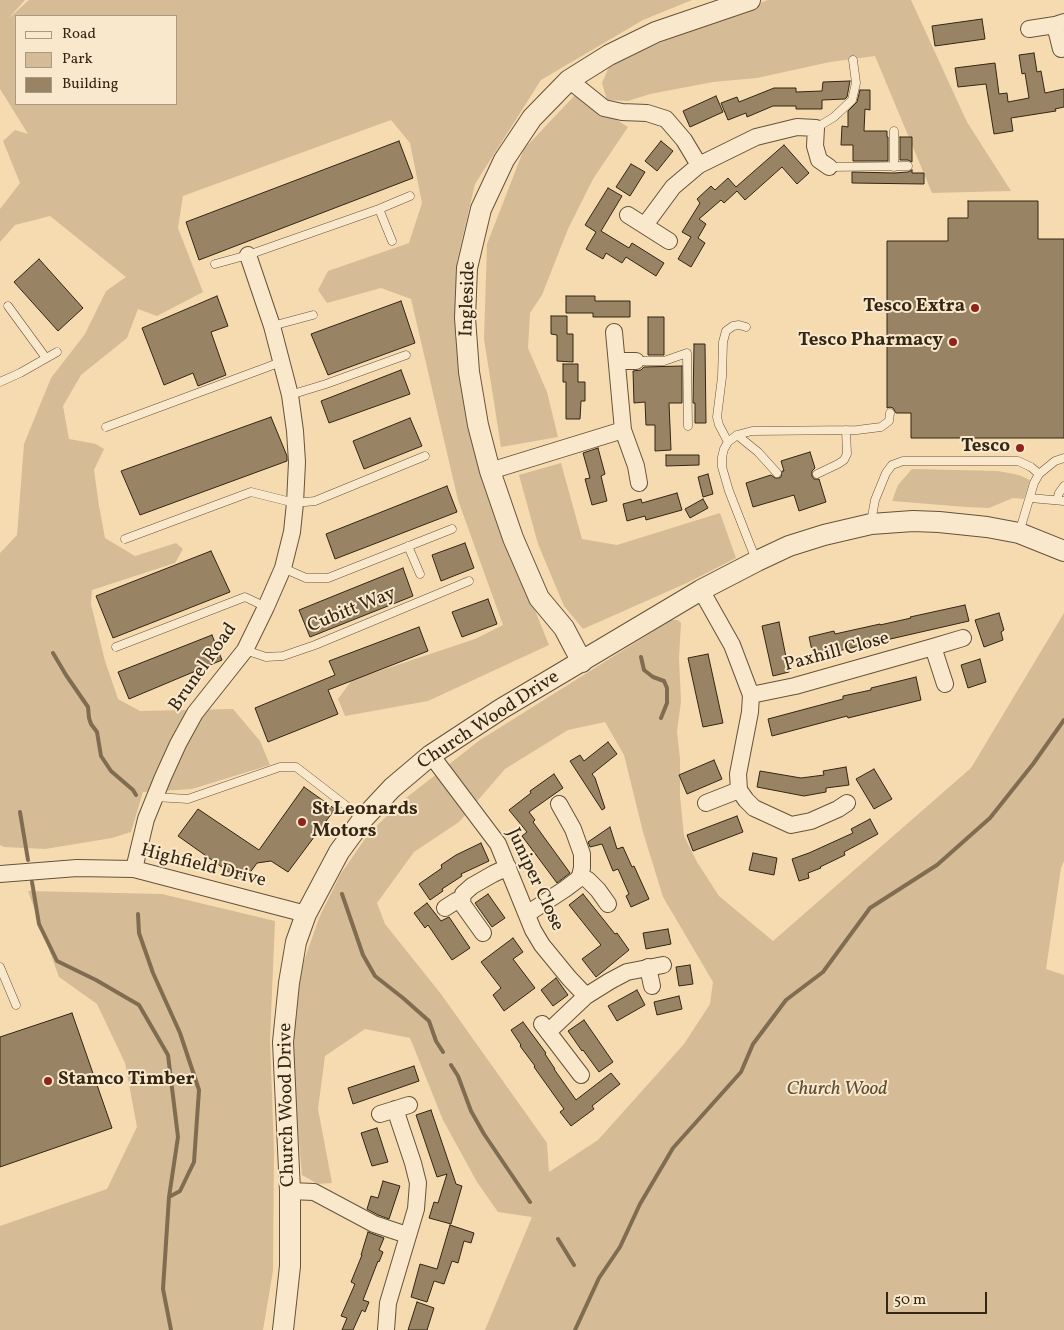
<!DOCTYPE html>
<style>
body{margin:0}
#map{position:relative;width:1064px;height:1330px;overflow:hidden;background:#f6dbb1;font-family:Vollkorn,serif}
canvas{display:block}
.legend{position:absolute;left:15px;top:15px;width:162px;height:90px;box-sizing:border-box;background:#f9e8cc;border:1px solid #aa9a82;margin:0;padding:6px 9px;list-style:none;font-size:15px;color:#332613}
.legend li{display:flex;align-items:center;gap:10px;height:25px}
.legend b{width:25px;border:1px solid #aa9a82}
.scale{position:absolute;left:886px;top:1292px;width:101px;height:22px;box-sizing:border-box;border:2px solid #332613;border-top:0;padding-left:6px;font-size:15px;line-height:18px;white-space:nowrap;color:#332613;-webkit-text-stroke:4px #f9e8cc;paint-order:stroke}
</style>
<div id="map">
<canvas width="1064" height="1330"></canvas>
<ul class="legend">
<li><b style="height:6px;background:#f9e8cc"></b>Road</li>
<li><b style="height:14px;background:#d5bc96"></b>Park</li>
<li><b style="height:14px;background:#988465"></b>Building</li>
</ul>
<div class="scale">50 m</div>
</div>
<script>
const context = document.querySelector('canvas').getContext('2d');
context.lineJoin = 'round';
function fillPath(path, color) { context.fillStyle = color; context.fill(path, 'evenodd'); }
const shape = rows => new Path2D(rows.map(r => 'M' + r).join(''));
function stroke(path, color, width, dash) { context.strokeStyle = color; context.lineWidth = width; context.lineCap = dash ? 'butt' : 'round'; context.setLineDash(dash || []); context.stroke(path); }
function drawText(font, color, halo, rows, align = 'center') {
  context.font = font + ' Vollkorn,serif'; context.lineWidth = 4; context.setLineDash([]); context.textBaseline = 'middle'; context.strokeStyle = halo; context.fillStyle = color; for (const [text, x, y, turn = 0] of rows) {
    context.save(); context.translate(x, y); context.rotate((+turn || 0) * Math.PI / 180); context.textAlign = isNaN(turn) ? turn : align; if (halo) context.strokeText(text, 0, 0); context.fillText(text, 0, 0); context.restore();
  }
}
const green = shape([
 [0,0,25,0,8,19,29,0,692,0,643,20,541,80,475,184,457,261,468,407,501,526,549,645,428,701,345,716,338,699,352,680,475,639,503,625,458,500,411,299,381,288,327,303,318,290,328,271,409,243,422,203,410,143,391,120,183,196,178,228,203,292,157,316,138,309,127,338,81,375,63,406,69,439,96,444,104,449,94,470,99,506,105,538,135,556,176,543,183,549,175,563,92,590,91,604,105,661,118,699,140,711,233,709,260,741,270,765,192,789,143,792,131,832,112,838,45,849,4,847,0,845,0,553,17,535,24,444,51,378,85,334,106,291,126,277,50,216,15,225,0,242,0,209,20,183,3,141,15,130,28,134,0,89],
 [16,16,176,16,176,104,16,104],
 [768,0,911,0,967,122,1011,191,932,193,875,56,830,62,757,78,713,82,650,94,628,101,607,100,602,83,609,67,691,28],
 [576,94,628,127,593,179,568,229,542,295,530,313,528,348,547,392,558,437,501,447,484,339,487,244,524,149],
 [561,463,582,539,617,545,720,513,736,558,689,582,583,629,564,606,538,544,519,475],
 [912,469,998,471,1019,475,1030,480,1024,499,1013,498,989,508,966,507,892,501,898,485],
 [1064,613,1064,861,1061,868,1046,969,1064,975,1064,1330,485,1330,532,1217,498,1212,477,1182,443,1120,410,1038,365,1029,325,1056,318,1109,332,1183,318,1184,302,1175,292,1064,296,984,319,918,340,875,369,833,406,798,480,740,665,624,672,620,678,620,681,623,679,658,681,702,677,731,680,759,680,796,684,836,697,862,719,896,773,941,971,768],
 [605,722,624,755,643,832,663,897,713,982,710,1004,684,1044,598,1140,549,1172,547,1143,441,994,385,924,377,903,414,852,459,822,505,769,568,730],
 [28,891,162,894,275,921,270,1040,274,1151,273,1271,263,1330,0,1330,0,1226,107,1189,137,1127,125,1063,97,1004,59,977]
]);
const stream = shape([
 [53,653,66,675,88,707,89,718,91,724,97,732,101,756,111,771,133,790,136,795],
 [641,657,644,670,653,677,664,681,667,688,667,703,661,718],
 [20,812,28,860],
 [32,882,39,924,57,961,96,980,139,1005,168,1055,178,1137,169,1197,163,1289,171,1330],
 [342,894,363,955,375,976,403,998,429,1021,436,1041,443,1052],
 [138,914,139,933,153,973,180,1033,199,1090,194,1162,180,1191,169,1197],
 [451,1065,458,1076,471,1111,484,1134,530,1202],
 [558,1239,574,1265],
 [575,1330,599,1278,620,1247,640,1204,673,1148,741,1072,753,1044,786,1000,823,972,870,908,937,865,990,818,1033,764,1064,720]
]);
const building = shape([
 [982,19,985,39,935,46,932,26,982,19],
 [1034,53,1037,72,1041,71,1045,93,1064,89,1064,107,1055,109,1056,111,1011,118,1013,131,994,134,986,84,958,87,955,68,995,63,999,94,1007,93,1008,102,1029,98,1025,73,1022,74,1019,55,1034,53],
 [850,81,847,97,845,99,822,100,822,109,796,109,796,106,773,106,747,117,746,113,728,120,721,103,737,97,739,102,774,88,796,88,796,92,822,91,823,82,850,81],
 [860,90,870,90,870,110,865,109,864,131,887,131,887,137,888,137,888,161,853,161,853,145,841,145,842,126,848,127,848,111,857,102,860,90],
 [716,96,723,112,690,127,683,111,716,96],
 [900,137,912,137,912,162,908,160,900,160,900,137],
 [399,141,413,178,199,260,186,222,399,141],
 [661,141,673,151,657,171,645,161,661,141],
 [784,145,809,173,797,184,782,167,745,200,737,191,724,203,721,200,699,219,706,224,698,238,705,243,691,267,678,259,691,237,682,232,700,203,697,199,711,186,715,190,728,178,736,187,784,145],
 [631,164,645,172,630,196,616,187,631,164],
 [912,170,912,173,924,173,924,184,852,183,852,172,894,173,908,172,912,170],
 [608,188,622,196,601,231,629,248,632,243,664,263,656,276,626,257,622,263,606,253,603,259,586,249,596,232,585,225,608,188],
 [968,201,1038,201,1038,239,1064,239,1064,438,911,438,911,413,896,413,893,408,890,407,887,408,887,241,948,241,948,218,968,218,968,201],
 [39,259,83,308,58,331,14,282,39,259],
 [217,296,228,326,211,332,226,375,198,386,193,373,164,385,142,328,217,296],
 [566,296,595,296,595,301,630,301,630,317,593,317,593,313,566,313,566,296],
 [401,301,415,343,328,375,311,334,401,301],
 [551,316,567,316,567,334,573,334,573,362,557,361,557,335,551,334,551,316],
 [648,317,664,317,664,355,648,355,648,317],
 [694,344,705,344,706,423,695,423,695,403,693,403,694,344],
 [563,364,578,364,578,382,585,382,585,401,581,401,580,419,566,419,566,382,563,382,563,364],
 [682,366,682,403,669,403,671,450,655,451,655,425,646,425,645,402,634,403,633,371,641,370,644,367,682,366],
 [401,370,410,394,329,423,321,401,401,370],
 [271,417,287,456,287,461,140,515,121,471,271,417],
 [410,418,422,446,364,469,353,441,410,418],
 [598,448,605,474,601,476,607,501,592,505,585,479,590,478,583,453,598,448],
 [810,452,815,468,812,471,812,476,814,479,819,479,826,502,799,511,794,495,753,507,746,483,771,475,775,478,779,478,781,477,782,471,784,471,781,461,810,452],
 [666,455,699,455,699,465,666,466,666,455],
 [708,474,713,494,703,497,698,477,708,474],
 [447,486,457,512,335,559,326,534,447,486],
 [677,493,682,510,646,520,645,516,627,521,623,504,641,499,642,503,677,493],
 [703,499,708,508,690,518,685,509,703,499],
 [465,543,474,568,441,581,432,555,465,543],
 [211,551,230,592,113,638,96,596,211,551],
 [403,568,413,596,310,637,299,610,403,568],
 [488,599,497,624,462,637,452,612,488,599],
 [965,605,969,621,838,651,838,649,813,655,809,637,834,631,835,634,880,624,880,625,911,618,910,617,965,605],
 [999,613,1004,630,1001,632,1003,640,984,647,975,620,999,613],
 [779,622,789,672,773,676,762,626,779,622],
 [419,627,428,651,328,690,338,714,268,742,255,708,335,675,329,661,419,627],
 [212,635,222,660,129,699,118,672,212,635],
 [708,654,723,723,703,727,688,658,708,654],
 [980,659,986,682,968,688,961,665,980,659],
 [916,677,921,700,848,718,847,716,772,736,768,719,843,699,843,696,871,690,871,688,916,677],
 [608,742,617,754,592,774,595,778,605,808,602,810,570,761,580,755,584,761,608,742],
 [714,760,722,779,687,794,679,775,714,760],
 [846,767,849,785,826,788,826,792,804,796,757,787,760,771,801,778,824,775,823,771,846,767],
 [874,769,892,799,874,809,856,779,874,769],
 [554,774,563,788,529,812,535,820,533,822,570,873,557,883,522,836,527,832,509,810,531,793,530,791,554,774],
 [304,787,335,809,288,872,271,861,257,863,243,882,178,836,198,809,259,850,304,787],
 [737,816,743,832,693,851,687,835,737,816],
 [870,819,878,834,844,852,845,855,820,867,821,868,808,873,809,878,799,881,792,859,809,853,853,833,851,829,870,819],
 [610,827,617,849,623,847,632,867,634,866,649,899,631,907,626,896,629,894,618,869,613,871,602,844,590,847,588,842,610,827],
 [481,843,489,861,461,874,462,876,442,889,443,891,430,900,419,884,442,868,441,865,456,855,481,843],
 [753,853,777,858,774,875,749,870,753,853],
 [488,894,505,918,492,927,475,903,488,894],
 [583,894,615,934,617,933,629,950,596,977,582,959,601,945,569,905,583,894],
 [427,903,441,921,449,917,470,948,452,960,428,925,425,928,414,913,427,903],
 [668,929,671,944,646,949,643,933,668,929],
 [513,938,523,952,513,959,535,988,504,1011,493,995,501,988,481,962,513,938],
 [690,965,693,984,679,986,676,967,690,965],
 [556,978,568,995,553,1006,541,990,556,978],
 [637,990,645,1005,617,1021,608,1006,637,990],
 [679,996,682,1009,657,1015,654,1002,679,996],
 [72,1013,112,1128,0,1167,0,1037,72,1013],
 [584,1020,613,1062,599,1072,583,1050,582,1051,568,1031,584,1020],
 [523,1022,546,1053,545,1054,555,1069,554,1069,576,1100,611,1073,620,1084,592,1106,594,1109,571,1126,560,1112,564,1109,534,1067,535,1066,520,1046,521,1045,511,1030,523,1022],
 [414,1066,419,1081,353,1104,348,1088,414,1066],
 [431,1110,456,1184,462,1186,451,1224,429,1218,434,1202,438,1203,447,1174,437,1177,416,1115,431,1110],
 [377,1128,388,1162,372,1166,361,1133,377,1128],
 [383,1181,400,1186,389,1219,378,1215,367,1209,371,1196,378,1198,383,1181],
 [450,1225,474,1233,471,1243,464,1241,458,1263,452,1261,444,1284,434,1281,427,1302,411,1297,420,1264,437,1269,450,1225],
 [368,1232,384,1238,379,1250,383,1252,379,1262,378,1261,363,1300,369,1302,365,1312,362,1310,353,1330,342,1330,347,1318,341,1316,355,1284,351,1282,362,1255,361,1255,368,1232],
 [417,1302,434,1308,427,1330,408,1330,417,1302]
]);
const service = shape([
 [816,128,834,117,852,100,856,83,853,60],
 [829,167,908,166],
 [894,167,894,131],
 [379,209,392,241],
 [215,264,248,255,379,209,410,196],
 [8,306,46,358],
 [272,326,313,315],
 [746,327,739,325,733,326,726,331,723,342,722,377,717,417,719,425,728,442,724,449,722,457,722,467,729,491,756,560],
 [636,361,664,361,687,353,688,426],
 [0,382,20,373,57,352],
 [290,395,326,384,406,355],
 [106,427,281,362],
 [737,435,758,452,777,473],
 [728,442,737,435,752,431,857,430,881,427,889,421,890,413],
 [817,474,838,464,844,460,847,454,846,430],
 [1030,498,1064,501],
 [1057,500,1059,493,1064,486],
 [871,522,875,500,886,473,892,465,903,461,1018,461,1031,467,1039,474],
 [1019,533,1034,483,1039,474,1055,461,1064,458],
 [125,539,251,492,295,503,315,501,425,456],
 [408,546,420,574],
 [283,568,306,578,328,578,452,529],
 [116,647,245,597,266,607],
 [245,650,266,657,283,656,315,645,469,581],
 [155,797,188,799,280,767,296,767,362,818],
 [0,967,16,1005]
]);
const minor = shape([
 [1055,25,1061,49],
 [1029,29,1055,25,1064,22],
 [569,80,604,108,622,112,647,113,666,119,684,140,699,165],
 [628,215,669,241],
 [645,225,673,187,699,165,756,137,797,127,816,128,815,146,819,160,829,167],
 [614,332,623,430,636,466,639,483],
 [617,361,636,361],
 [490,471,623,430],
 [701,590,732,645,751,695,750,712,738,774,739,790,746,800,754,808,791,825,811,821,838,809,847,803],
 [933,647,945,684],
 [751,695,795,686,933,647,963,638],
 [431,755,498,844,533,930,542,945,569,978,586,996],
 [706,803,739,790],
 [134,869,146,819,163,777,178,744,195,713,245,650,266,607,283,568,292,532,295,503,297,462,295,431,290,395,272,326,248,255],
 [0,874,77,868,134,869,306,914],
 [580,876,588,880,598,890,608,904],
 [445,908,456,901,462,900],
 [527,914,565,889,577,880,580,876,582,868,582,854,573,829,559,804],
 [483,933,463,905,462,902,463,894,472,886,493,874,508,867],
 [648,967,652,986],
 [542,1024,581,1075],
 [548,1032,586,996,610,981,627,972,663,965],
 [380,1114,409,1105],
 [290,1191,314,1192,374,1224,407,1235],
 [386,1330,388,1303,416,1209,418,1183,413,1163,395,1109]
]);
const tertiary = shape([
 [582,662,564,628,539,598,513,538,490,471,478,425,469,372,465,318,467,268,481,209,504,160,532,118,569,80,609,55,656,32,750,0],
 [283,1330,290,1266,290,1191,283,1042,289,983,296,942,306,914,339,852,363,819,392,788,431,755,501,709,701,590,757,561,789,546,824,535,871,524,913,521,939,522,987,527,1019,533,1064,551]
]);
const markers = [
 [975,308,5,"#8f2418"],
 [953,342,5,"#8f2418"],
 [1020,448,5,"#8f2418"],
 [302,822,5,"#8f2418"],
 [48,1081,5,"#8f2418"]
];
const streetNames = [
 ["Ingleside",469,299,-88],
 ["Cubitt Way",352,611,-22],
 ["Paxhill Close",837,653,-15],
 ["Brunel Road",204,668,-55],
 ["Church Wood Drive",489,721,-33],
 ["Highfield Drive",203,867,14],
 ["Juniper Close",534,880,65],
 ["Church Wood Drive",288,1105,-91]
];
const poiNames = [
 ["Tesco Extra",965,308],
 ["Tesco Pharmacy",943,342],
 ["Tesco",1010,448],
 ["St Leonards",312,811,"left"],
 ["Motors",312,833,"left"],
 ["Stamco Timber",58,1081,"left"]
];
const parkNames = [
 ["Church Wood",837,1091]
];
fillPath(green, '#d5bc96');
stroke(stream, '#806d51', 4);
fillPath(building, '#988465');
stroke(building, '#332613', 1);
stroke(service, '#64533a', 9);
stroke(minor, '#64533a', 18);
stroke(tertiary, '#64533a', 22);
stroke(service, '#f9e8cc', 8);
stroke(minor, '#f9e8cc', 16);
stroke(tertiary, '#f9e8cc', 20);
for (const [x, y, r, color] of markers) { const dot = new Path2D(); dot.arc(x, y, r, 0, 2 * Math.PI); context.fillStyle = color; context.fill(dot); stroke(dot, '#f9e8cc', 2); }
drawText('19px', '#332613', '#f9e8cc', streetNames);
drawText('bold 19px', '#332613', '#f9e8cc', poiNames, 'right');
drawText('italic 19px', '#5c4c34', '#f9e8cc', parkNames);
</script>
